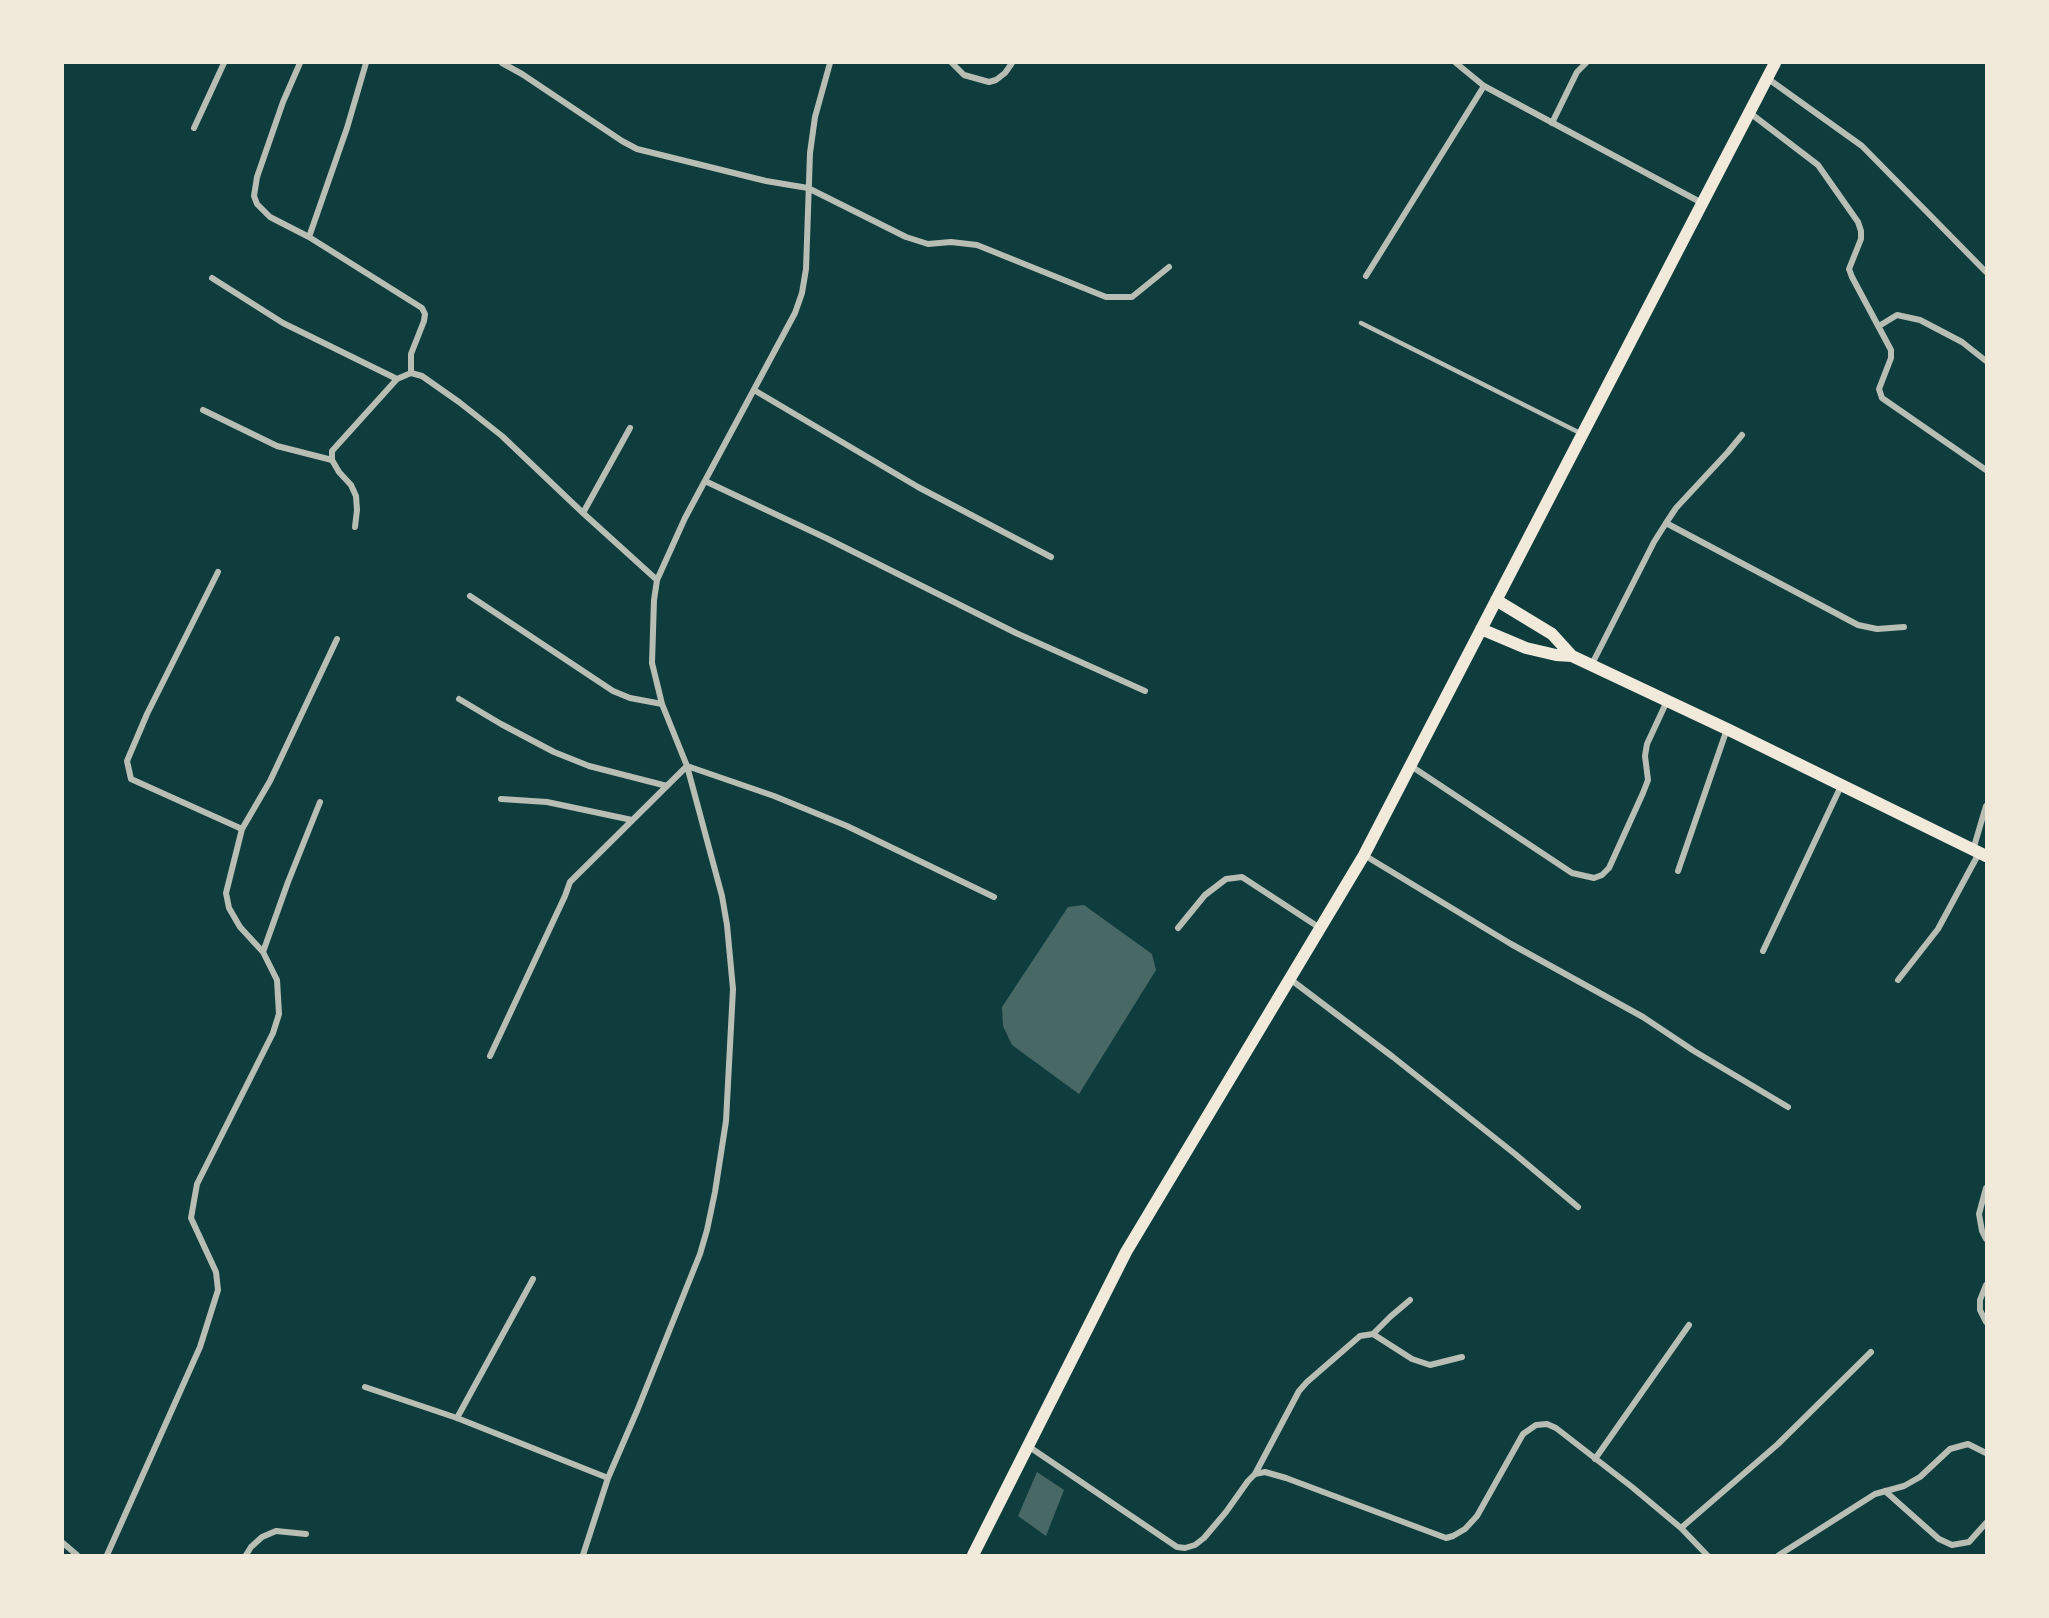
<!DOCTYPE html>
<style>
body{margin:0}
#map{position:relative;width:2049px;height:1618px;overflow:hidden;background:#0f3d3e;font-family:"DM Sans",sans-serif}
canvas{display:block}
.frame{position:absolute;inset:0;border:64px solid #f1e9da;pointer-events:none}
</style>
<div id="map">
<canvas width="2049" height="1618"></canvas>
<div class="frame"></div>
</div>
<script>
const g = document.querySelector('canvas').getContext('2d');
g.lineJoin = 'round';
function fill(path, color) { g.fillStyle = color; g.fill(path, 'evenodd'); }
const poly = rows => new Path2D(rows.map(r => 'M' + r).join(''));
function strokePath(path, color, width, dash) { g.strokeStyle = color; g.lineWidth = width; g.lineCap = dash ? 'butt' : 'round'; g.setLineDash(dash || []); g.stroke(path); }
fill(poly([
 [1084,905,1152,954,1156,970,1079,1094,1012,1045,1003,1026,1002,1007,1068,907],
 [1037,1472,1064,1490,1046,1536,1018,1516]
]), '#486865');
strokePath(poly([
 [1361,323,1582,434]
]), '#b8beb3', 4.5);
strokePath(poly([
 [300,63,283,102,257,177,254,196,257,204,270,217,309,237,422,308,425,314,424,321,411,354,411,373],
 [502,63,522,74,622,141,637,149,766,181,808,188,906,237,928,244,951,242,977,245,1106,297,1132,297,1169,267],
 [952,63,964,75,989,82,996,80,1005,73,1012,63],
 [1456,63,1484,86,1702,203],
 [1767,78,1862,146,1986,272],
 [1750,113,1818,165,1858,222,1861,231,1861,239,1849,269,1852,277,1891,350,1891,358,1879,389,1882,398,1986,470],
 [1552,123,1577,72,1586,63],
 [194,128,224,63],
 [309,237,347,128,366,63],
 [1366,276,1484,86],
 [212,278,283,323,397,379],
 [1879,326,1897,315,1920,320,1962,342,1986,361],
 [754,390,918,487,1051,557],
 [203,410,277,446,332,460],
 [705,481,828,539,1016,633,1145,691],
 [583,513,630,428],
 [1666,523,1858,625,1877,629,1904,627],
 [355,527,357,510,356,496,351,485,339,472,332,460,332,451,397,379,411,373,422,376,459,402,502,436,583,513,657,580],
 [218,572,147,714,127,761,131,779,242,829],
 [470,596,613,691,630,698,662,704],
 [1591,666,1654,542,1666,523,1676,508,1728,452,1742,435],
 [459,699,501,724,554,752,589,766,667,786],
 [1411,766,1572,873,1594,878,1602,875,1609,868,1643,793,1648,780,1645,756,1647,744,1667,701],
 [501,799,547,802,632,820],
 [1973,850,1986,806],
 [1364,855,1511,944,1643,1017,1694,1051,1788,1107],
 [1678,871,1727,729],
 [1178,928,1205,895,1226,879,1242,877,1320,928],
 [1763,951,1841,786],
 [263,952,288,882,320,802],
 [1290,979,1393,1057,1515,1154,1578,1207],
 [1898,980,1938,929,1979,853],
 [490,1056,565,896,570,882,687,766,774,796,847,826,994,897],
 [1986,1188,1979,1214,1982,1231,1986,1239],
 [1986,1285,1980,1300,1980,1310,1986,1322],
 [1373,1334,1390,1317,1410,1300],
 [365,1387,457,1418,608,1478],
 [457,1418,533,1279],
 [1028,1446,1177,1547,1185,1548,1195,1545,1204,1538,1226,1512,1248,1481,1255,1474,1265,1472,1286,1478,1446,1538,1453,1536,1465,1529,1477,1516,1523,1434,1536,1425,1547,1424,1556,1428,1632,1487,1681,1528,1707,1555],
 [1595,1459,1689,1325],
 [1255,1474,1299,1391,1307,1382,1360,1336,1373,1334,1412,1359,1430,1365,1462,1357],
 [1885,1491,1939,1539,1952,1545,1969,1542,1986,1523],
 [1681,1528,1778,1444,1871,1352],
 [63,1543,77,1555],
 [107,1555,200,1347,218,1290,216,1272,191,1218,197,1184,273,1033,279,1014,277,980,263,952,240,927,229,908,226,893,242,829,270,781,337,639],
 [246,1555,251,1547,262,1537,276,1531,306,1534],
 [583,1555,608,1478,637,1411,700,1254,707,1230,715,1192,726,1121,733,989,727,925,722,896,687,766,662,704,652,663,654,600,657,580,685,518,795,313,802,293,806,269,810,153,815,117,830,63],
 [1779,1555,1875,1494,1904,1486,1920,1477,1950,1449,1968,1444,1986,1453]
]), '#b8beb3', 6);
strokePath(poly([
 [1496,600,1552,634,1572,656],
 [1481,629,1526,648,1556,655,1572,656,1727,729,1986,856],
 [973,1555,1126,1252,1364,855,1775,63]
]), '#f1e9da', 12);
</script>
